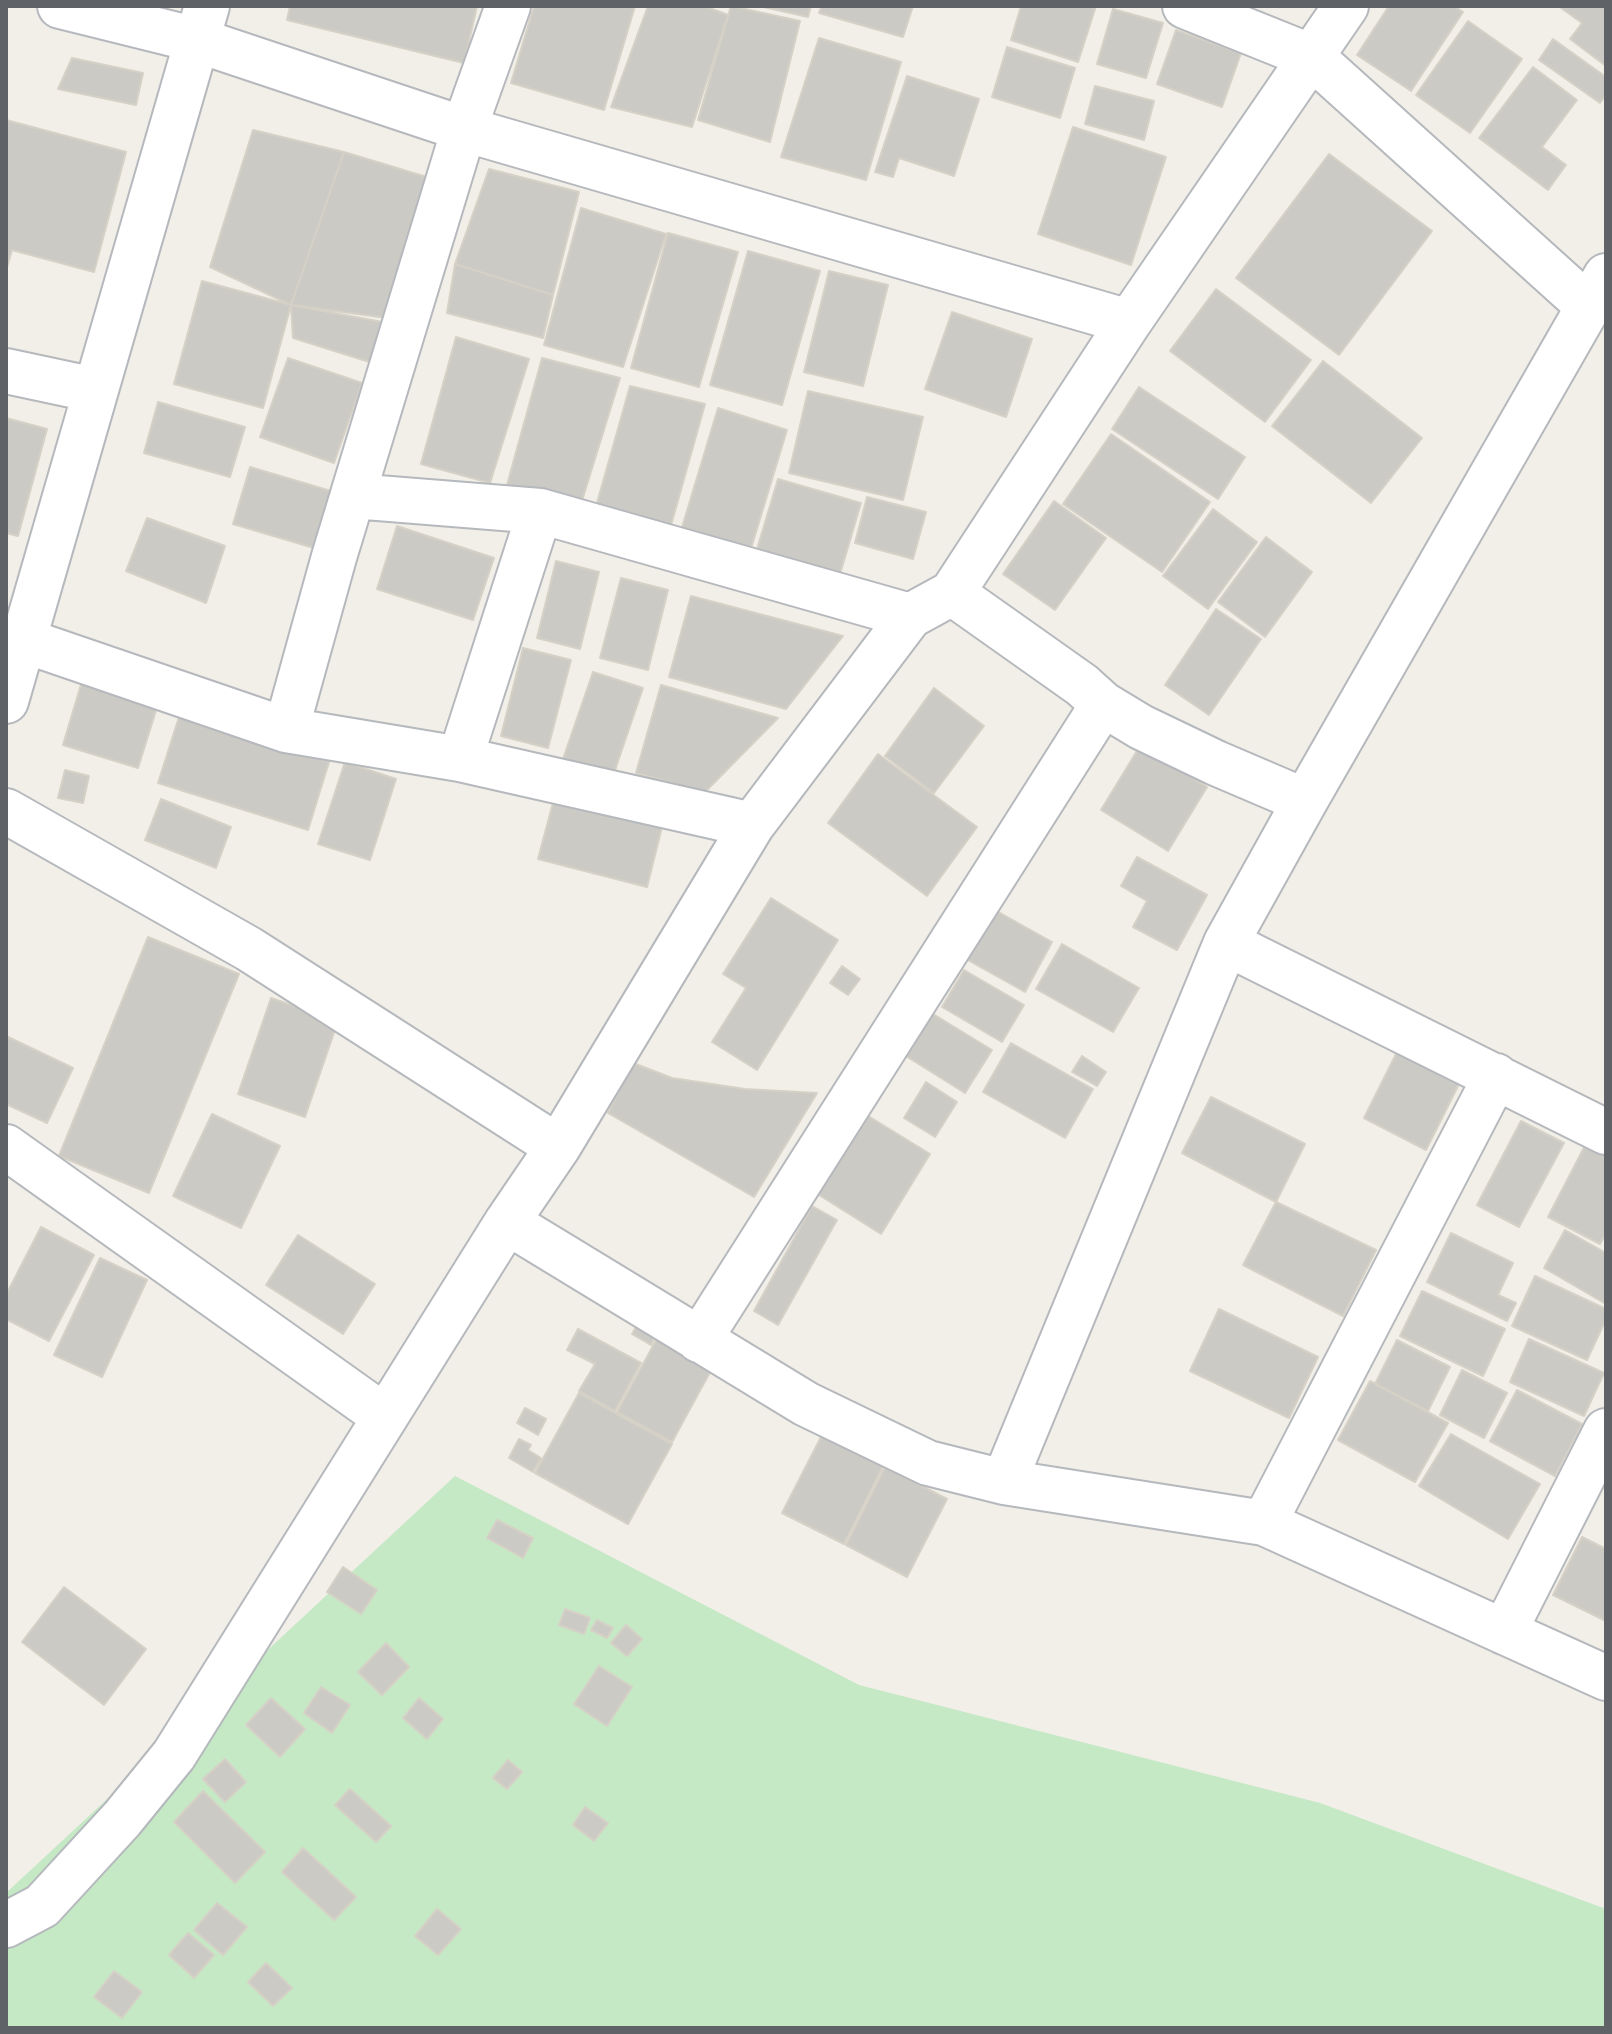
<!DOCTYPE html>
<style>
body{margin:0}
#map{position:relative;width:1612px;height:2034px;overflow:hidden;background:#f1efe8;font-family:"PT Sans Narrow",sans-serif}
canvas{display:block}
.frame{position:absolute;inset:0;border:8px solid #5f6368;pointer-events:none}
</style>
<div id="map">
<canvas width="1612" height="2034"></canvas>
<div class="frame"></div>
</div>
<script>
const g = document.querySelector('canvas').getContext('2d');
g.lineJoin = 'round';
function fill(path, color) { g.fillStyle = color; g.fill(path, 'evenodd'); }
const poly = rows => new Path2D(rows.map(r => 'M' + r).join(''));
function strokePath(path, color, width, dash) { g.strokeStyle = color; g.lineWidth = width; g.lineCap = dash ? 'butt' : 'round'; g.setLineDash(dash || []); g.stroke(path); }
fill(poly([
 [455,1476,859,1685,1320,1803,1606,1909,1606,2028,6,2028,6,1893]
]), '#c5e8c5');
const building = poly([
 [290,6,477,6,464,63,287,20,290,6],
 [534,6,635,6,604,110,511,83,534,6],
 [648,6,704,6,728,15,692,127,611,107,648,6],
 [731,6,800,21,770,142,698,120,731,6],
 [759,6,811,6,808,17,759,6],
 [822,6,913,6,903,37,819,13,822,6],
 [1021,6,1096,6,1078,62,1011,40,1021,6],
 [1389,6,1454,6,1463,12,1411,91,1357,55,1389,6],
 [1562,6,1606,7,1606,66,1570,39,1582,23,1561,8,1562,6],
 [1113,9,1163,23,1146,78,1097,64,1113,9],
 [1468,21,1522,59,1470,133,1416,95,1468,21],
 [1176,30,1241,53,1222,107,1157,84,1176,30],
 [819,38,901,62,866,180,781,157,819,38],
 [1553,39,1606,77,1606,95,1600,103,1539,60,1553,39],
 [1007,47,1075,68,1060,118,992,97,1007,47],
 [72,58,143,73,136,105,58,89,72,58],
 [1533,67,1577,100,1542,147,1566,165,1548,190,1479,138,1533,67],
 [907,76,979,99,954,176,899,158,893,177,875,172,907,76],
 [1095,86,1154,101,1144,140,1085,124,1095,86],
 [6,120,126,152,94,272,12,250,6,271,6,120],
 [1073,127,1166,157,1131,265,1038,234,1073,127],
 [253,130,344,152,291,305,210,267,253,130],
 [344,152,430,178,394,319,291,305,344,152],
 [1329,154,1432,231,1339,355,1236,278,1329,154],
 [489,169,579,192,553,295,455,264,489,169],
 [581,208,666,234,623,367,544,345,581,208],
 [668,233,738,252,699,387,631,368,668,233],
 [748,251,820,271,782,405,710,385,748,251],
 [455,264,553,295,543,338,447,313,455,264],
 [829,271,888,285,863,386,804,372,829,271],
 [202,281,291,305,263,408,174,384,202,281],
 [1216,289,1311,360,1265,422,1170,351,1216,289],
 [291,305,393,324,376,364,293,338,291,305],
 [952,312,1032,339,1006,417,925,389,952,312],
 [456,337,529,359,490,483,421,464,456,337],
 [288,358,362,383,334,463,260,437,288,358],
 [542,358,620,378,581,504,507,485,542,358],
 [1323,361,1422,438,1371,503,1272,426,1323,361],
 [630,386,705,404,670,529,595,510,630,386],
 [1139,387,1245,457,1218,499,1112,429,1139,387],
 [808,391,923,417,903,500,789,473,808,391],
 [158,402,245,427,230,477,144,453,158,402],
 [718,408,787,430,746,565,677,544,718,408],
 [6,418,47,429,18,536,6,533,6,418],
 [1111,434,1210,502,1162,572,1063,504,1111,434],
 [250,467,331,491,314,548,233,524,250,467],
 [778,479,861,503,835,591,752,566,778,479],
 [867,497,926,512,913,559,855,543,867,497],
 [1054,501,1106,538,1055,610,1003,574,1054,501],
 [1213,509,1257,542,1208,609,1163,576,1213,509],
 [147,518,225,546,206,603,126,571,147,518],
 [397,526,494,558,473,620,377,589,397,526],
 [1266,537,1312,572,1265,637,1218,602,1266,537],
 [556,561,599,572,580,649,537,638,556,561],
 [621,578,668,590,648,670,600,658,621,578],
 [691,596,843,636,786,709,669,677,691,596],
 [1216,609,1261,639,1209,715,1165,685,1216,609],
 [523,648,571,660,548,748,501,736,523,648],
 [593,672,643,688,613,776,563,759,593,672],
 [82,681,158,704,138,768,63,745,82,681],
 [661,685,778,718,705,792,636,773,661,685],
 [934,688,984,726,934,793,885,756,934,688],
 [179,717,329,762,308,830,158,783,179,717],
 [1140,746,1207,787,1168,851,1101,810,1140,746],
 [878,754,977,827,927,896,828,823,878,754],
 [345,762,396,779,370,860,318,844,345,762],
 [65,770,89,776,83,803,58,798,65,770],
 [161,799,231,827,216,868,145,840,161,799],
 [554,799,662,827,647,887,538,859,554,799],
 [1137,857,1207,895,1177,950,1133,927,1147,901,1121,886,1137,857],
 [771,898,838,940,757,1070,712,1042,746,988,723,974,771,898],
 [984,904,1052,942,1025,992,957,954,984,904],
 [148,937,239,974,149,1193,59,1156,148,937],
 [1062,944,1139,988,1113,1032,1036,989,1062,944],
 [842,966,860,979,848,995,830,983,842,966],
 [964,970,1024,1005,1002,1042,942,1007,964,970],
 [271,998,338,1021,305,1117,238,1094,271,998],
 [920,1006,992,1050,965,1093,893,1048,920,1006],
 [6,1036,73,1068,47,1123,6,1104,6,1036],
 [1404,1038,1466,1070,1426,1150,1364,1118,1404,1038],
 [1011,1043,1093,1089,1065,1138,983,1092,1011,1043],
 [1082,1056,1106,1072,1097,1086,1072,1072,1082,1056],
 [633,1063,672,1078,745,1089,817,1093,754,1197,608,1113,633,1063],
 [926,1082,957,1102,935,1137,904,1118,926,1082],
 [1211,1097,1305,1144,1276,1202,1182,1153,1211,1097],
 [212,1114,280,1146,241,1228,173,1196,212,1114],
 [865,1114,930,1154,881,1234,816,1193,865,1114],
 [1521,1121,1564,1143,1519,1227,1477,1205,1521,1121],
 [1590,1136,1606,1145,1606,1233,1600,1244,1548,1217,1590,1136],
 [1276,1202,1376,1250,1343,1316,1243,1265,1276,1202],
 [812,1206,837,1220,778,1325,754,1311,812,1206],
 [41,1227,94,1255,49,1341,6,1319,6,1295,41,1227],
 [1565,1230,1606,1253,1606,1304,1544,1268,1565,1230],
 [1451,1233,1513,1263,1498,1295,1516,1303,1507,1321,1427,1282,1451,1233],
 [298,1235,375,1284,343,1334,266,1285,298,1235],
 [100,1258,147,1280,102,1377,54,1355,100,1258],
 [1535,1276,1606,1309,1606,1319,1587,1360,1512,1326,1535,1276],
 [1422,1291,1505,1329,1483,1376,1400,1336,1422,1291],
 [1219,1309,1318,1357,1289,1418,1190,1371,1219,1309],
 [639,1322,657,1332,651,1345,632,1334,639,1322],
 [578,1329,641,1363,615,1411,579,1391,595,1364,567,1350,578,1329],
 [660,1333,715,1363,672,1442,617,1412,660,1333],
 [1529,1339,1604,1373,1584,1416,1510,1382,1529,1339],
 [1397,1340,1450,1367,1428,1411,1375,1384,1397,1340],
 [1462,1370,1507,1393,1484,1438,1440,1415,1462,1370],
 [1370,1381,1448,1423,1415,1482,1338,1440,1370,1381],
 [1517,1390,1582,1424,1555,1476,1490,1441,1517,1390],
 [579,1393,672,1444,628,1524,535,1473,579,1393],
 [525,1408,546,1419,538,1435,517,1423,525,1408],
 [1451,1434,1540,1484,1508,1539,1419,1486,1451,1434],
 [822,1435,883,1466,844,1544,782,1513,822,1435],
 [519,1439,531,1445,528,1450,541,1458,533,1472,509,1458,519,1439],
 [885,1467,947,1499,907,1577,846,1545,885,1467],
 [497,1520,533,1538,523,1558,487,1538,497,1520],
 [1582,1537,1606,1549,1606,1621,1553,1595,1582,1537],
 [343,1567,377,1590,361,1614,327,1592,343,1567],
 [64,1587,146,1649,104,1705,22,1642,64,1587],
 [565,1609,590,1618,584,1634,559,1625,565,1609],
 [597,1620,613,1628,607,1638,591,1630,597,1620],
 [626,1625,642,1639,627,1656,611,1643,626,1625],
 [386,1643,409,1667,382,1695,358,1672,386,1643],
 [599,1666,632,1687,607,1726,574,1704,599,1666],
 [321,1687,350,1705,332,1733,304,1713,321,1687],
 [271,1698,305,1729,280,1757,246,1725,271,1698],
 [419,1698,443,1719,427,1739,403,1718,419,1698],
 [225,1759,246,1782,225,1802,203,1779,225,1759],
 [508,1760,522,1772,507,1789,493,1778,508,1760],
 [350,1789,391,1826,376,1842,335,1805,350,1789],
 [203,1791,265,1852,235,1883,174,1822,203,1791],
 [585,1807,608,1823,594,1841,573,1825,585,1807],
 [303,1848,356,1897,334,1920,282,1872,303,1848],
 [217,1903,247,1927,223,1955,194,1930,217,1903],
 [437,1909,461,1929,438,1955,415,1936,437,1909],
 [188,1933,214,1955,194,1978,169,1955,188,1933],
 [266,1963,292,1988,273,2006,248,1982,266,1963],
 [114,1971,142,1992,122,2018,94,1997,114,1971]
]);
fill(building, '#cccac5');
strokePath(building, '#d6d1c6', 2);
const minor = poly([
 [60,6,197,40,464,129,1129,322],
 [1185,6,1312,57,1589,307],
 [6,371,95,390],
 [353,496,540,511,910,616],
 [952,593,1082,685,1103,704,1141,727,1216,763,1305,801],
 [23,640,286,730,460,759,752,825],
 [6,701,207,6],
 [286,730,334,557,464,129,508,6],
 [460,759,540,511],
 [6,811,249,949,558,1147],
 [1226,943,1606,1132],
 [6,1147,385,1417],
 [507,1222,806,1404,928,1463,1004,1482,1264,1523,1606,1678],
 [699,1340,1103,704],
 [1004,1482,1226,943,1305,801,1606,276],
 [1264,1523,1496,1076],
 [1504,1632,1606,1431],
 [6,1925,42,1906,122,1819,174,1755,507,1222,558,1147,752,825,910,616,952,593,1129,322,1346,6]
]);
strokePath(minor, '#b5b8bc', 48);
strokePath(minor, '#fff', 44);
</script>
